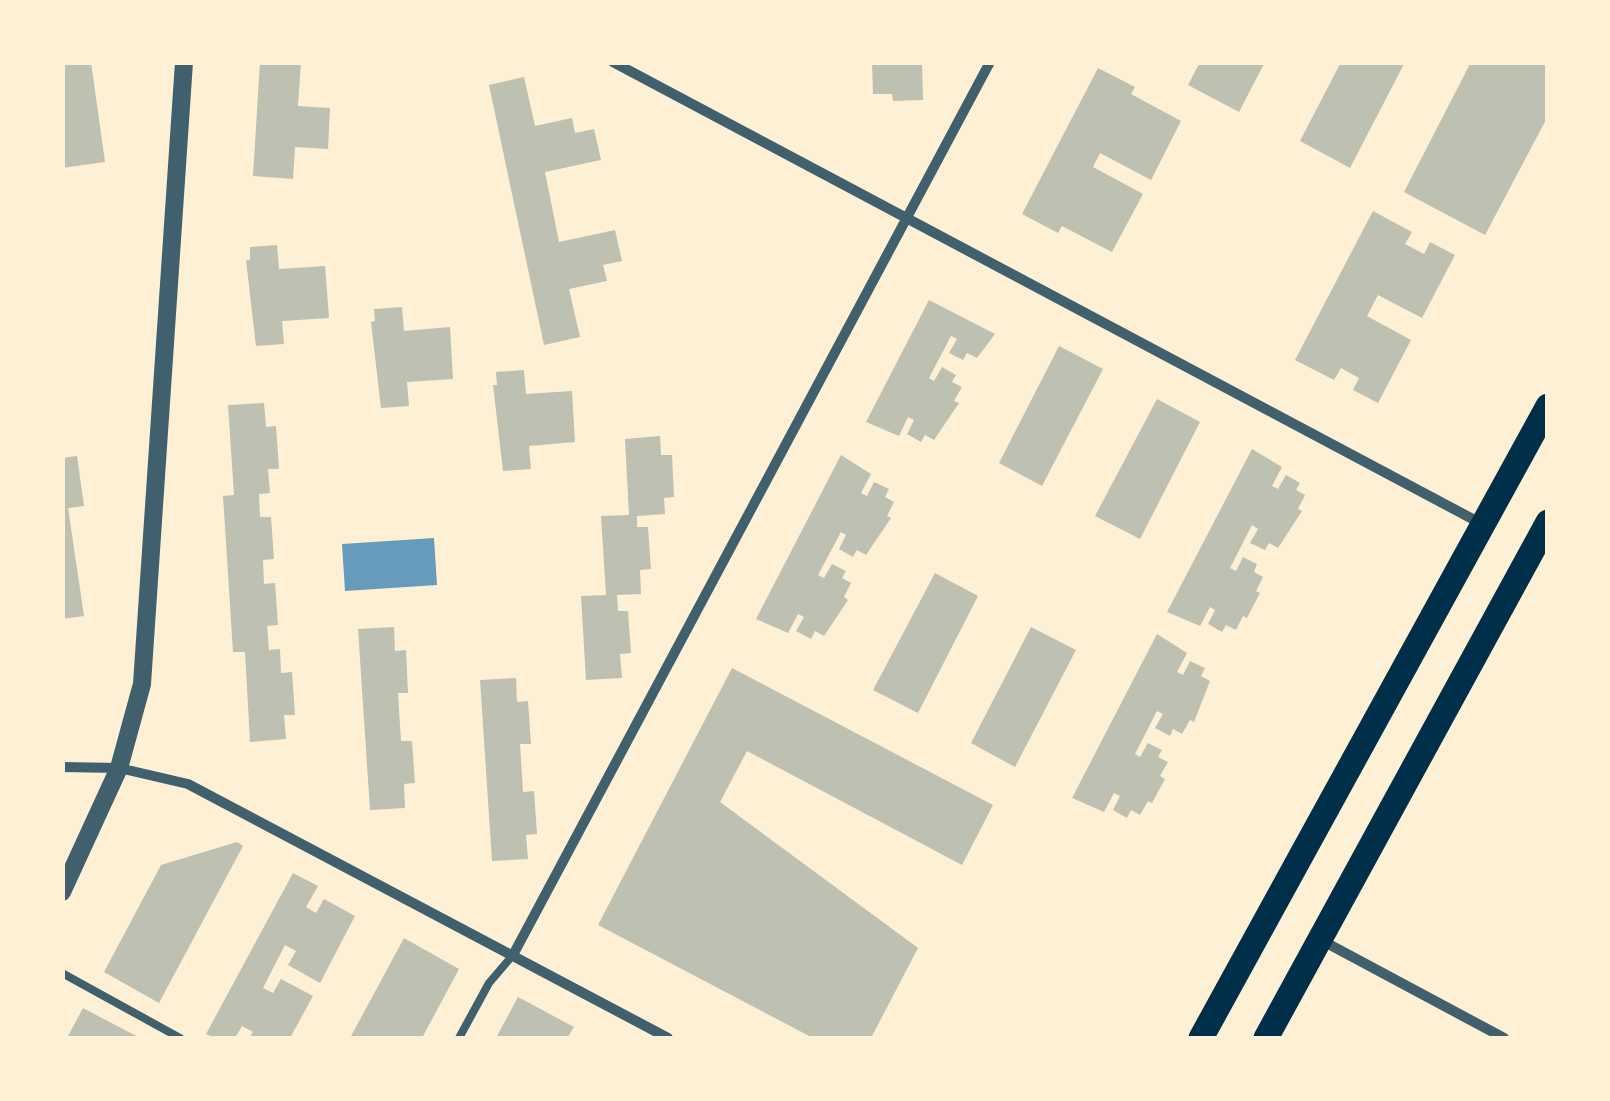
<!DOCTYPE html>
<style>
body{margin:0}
#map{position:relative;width:1610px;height:1101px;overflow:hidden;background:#fdf0d5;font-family:Quicksand,sans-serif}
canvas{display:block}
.frame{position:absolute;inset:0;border:65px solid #fdf0d5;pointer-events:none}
</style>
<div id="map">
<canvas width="1610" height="1101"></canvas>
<div class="frame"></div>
</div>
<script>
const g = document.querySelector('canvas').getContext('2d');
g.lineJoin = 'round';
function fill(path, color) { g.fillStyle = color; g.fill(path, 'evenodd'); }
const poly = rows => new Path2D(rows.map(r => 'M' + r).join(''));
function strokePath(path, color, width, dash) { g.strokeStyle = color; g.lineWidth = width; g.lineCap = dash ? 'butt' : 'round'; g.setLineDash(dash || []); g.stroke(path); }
fill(poly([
 [434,538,437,585,345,591,342,544]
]), '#669bbc');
fill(poly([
 [62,62,91,62,105,162,62,168],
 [260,62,301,62,298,106,330,108,328,149,295,147,293,179,253,176],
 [872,62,922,62,923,100,893,101,892,94,873,94],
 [1200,62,1265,62,1239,112,1188,85],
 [1341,62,1405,62,1350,168,1300,141],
 [1471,62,1548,62,1548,116,1485,235,1404,192],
 [1098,68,1135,87,1131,94,1181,121,1151,180,1100,153,1093,167,1143,194,1112,252,1062,226,1058,233,1022,214],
 [524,77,535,126,572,118,575,133,594,129,601,160,545,172,559,242,615,230,622,261,603,265,607,281,569,289,580,337,544,345,489,85],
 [1373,211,1412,232,1405,244,1424,254,1430,242,1455,255,1422,318,1378,295,1367,316,1411,340,1378,403,1353,390,1359,378,1341,368,1334,380,1295,360],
 [277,245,279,269,325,266,329,318,282,321,284,344,256,346,246,260,250,260,250,247],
 [929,300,995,334,977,358,967,353,963,360,949,353,957,339,951,336,929,378,934,381,942,367,956,375,952,382,962,387,954,401,959,403,934,440,925,435,921,442,907,434,914,420,908,417,899,436,866,422],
 [402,307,404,331,450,327,453,379,407,382,409,406,381,408,371,322,375,321,374,309],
 [1059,346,1103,369,1042,486,999,463],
 [524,370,526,394,572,391,575,442,529,446,531,469,503,471,493,385,497,385,496,372],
 [1157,399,1200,422,1140,539,1095,516],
 [264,403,266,427,276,426,279,469,268,469,270,493,259,494,260,517,271,517,274,559,263,560,264,584,275,583,278,625,267,626,269,650,280,649,281,673,292,672,295,715,284,715,286,739,250,742,245,652,233,652,223,496,234,495,228,405],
 [660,436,661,455,672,455,674,497,664,498,665,514,637,516,637,527,648,527,651,569,640,570,641,594,617,595,618,611,628,611,631,653,620,654,622,678,586,680,581,596,606,595,601,516,629,515,625,439],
 [1252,449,1282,467,1272,486,1278,489,1286,475,1300,483,1296,490,1305,495,1298,509,1302,511,1278,548,1269,543,1265,550,1250,543,1258,529,1252,525,1230,568,1236,571,1243,557,1257,564,1254,572,1263,577,1256,591,1260,593,1247,618,1243,616,1236,630,1226,625,1222,632,1208,624,1215,610,1210,607,1200,626,1167,612],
 [841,455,871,474,861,493,867,496,874,482,889,489,885,497,894,502,887,516,891,518,866,555,857,550,853,557,839,549,846,535,841,532,818,575,824,578,832,564,846,571,842,578,851,583,844,597,848,600,824,636,815,631,811,639,796,631,804,617,798,614,788,633,756,619],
 [77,456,84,506,68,508,84,616,62,619,62,458],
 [935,573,978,596,918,713,873,690],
 [394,627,395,651,406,650,408,693,398,693,401,741,412,741,415,783,404,784,405,808,370,810,358,629],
 [1031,627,1076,650,1015,767,971,743],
 [1157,634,1187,653,1177,672,1183,675,1190,661,1205,668,1201,676,1210,681,1194,722,1190,720,1182,734,1173,729,1170,736,1155,728,1163,714,1157,711,1135,754,1140,757,1148,743,1162,750,1158,757,1168,762,1160,776,1165,779,1152,803,1148,801,1140,815,1131,810,1127,818,1113,810,1120,796,1114,793,1104,812,1072,798],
 [732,668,993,805,962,865,747,751,720,802,918,948,871,1038,813,1038,598,925],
 [516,678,517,702,528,701,531,744,520,744,523,792,534,791,537,834,526,835,528,859,492,861,480,680],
 [237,842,243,846,159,1003,104,972,161,865],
 [293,873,318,886,306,907,316,913,324,899,355,916,320,983,288,965,296,951,285,945,263,988,273,993,281,979,313,996,290,1038,249,1038,253,1032,242,1026,235,1038,215,1038,206,1034],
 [404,938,459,969,422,1038,350,1038],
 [518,997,574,1027,567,1038,496,1038],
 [83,1008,140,1038,67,1038]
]), '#bec0b2');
strokePath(poly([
 [62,973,180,1038],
 [459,1038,489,983,513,955]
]), '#3f606c', 8);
strokePath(poly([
 [613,62,1482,524],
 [62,767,119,768,188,784,668,1038],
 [1321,940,1504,1038],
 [513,955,990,62]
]), '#3f606c', 10);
strokePath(poly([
 [62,892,119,768,142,684,184,62]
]), '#3f606c', 18);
strokePath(poly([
 [1201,1038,1548,406],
 [1266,1038,1548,522]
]), '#003049', 25);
</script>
